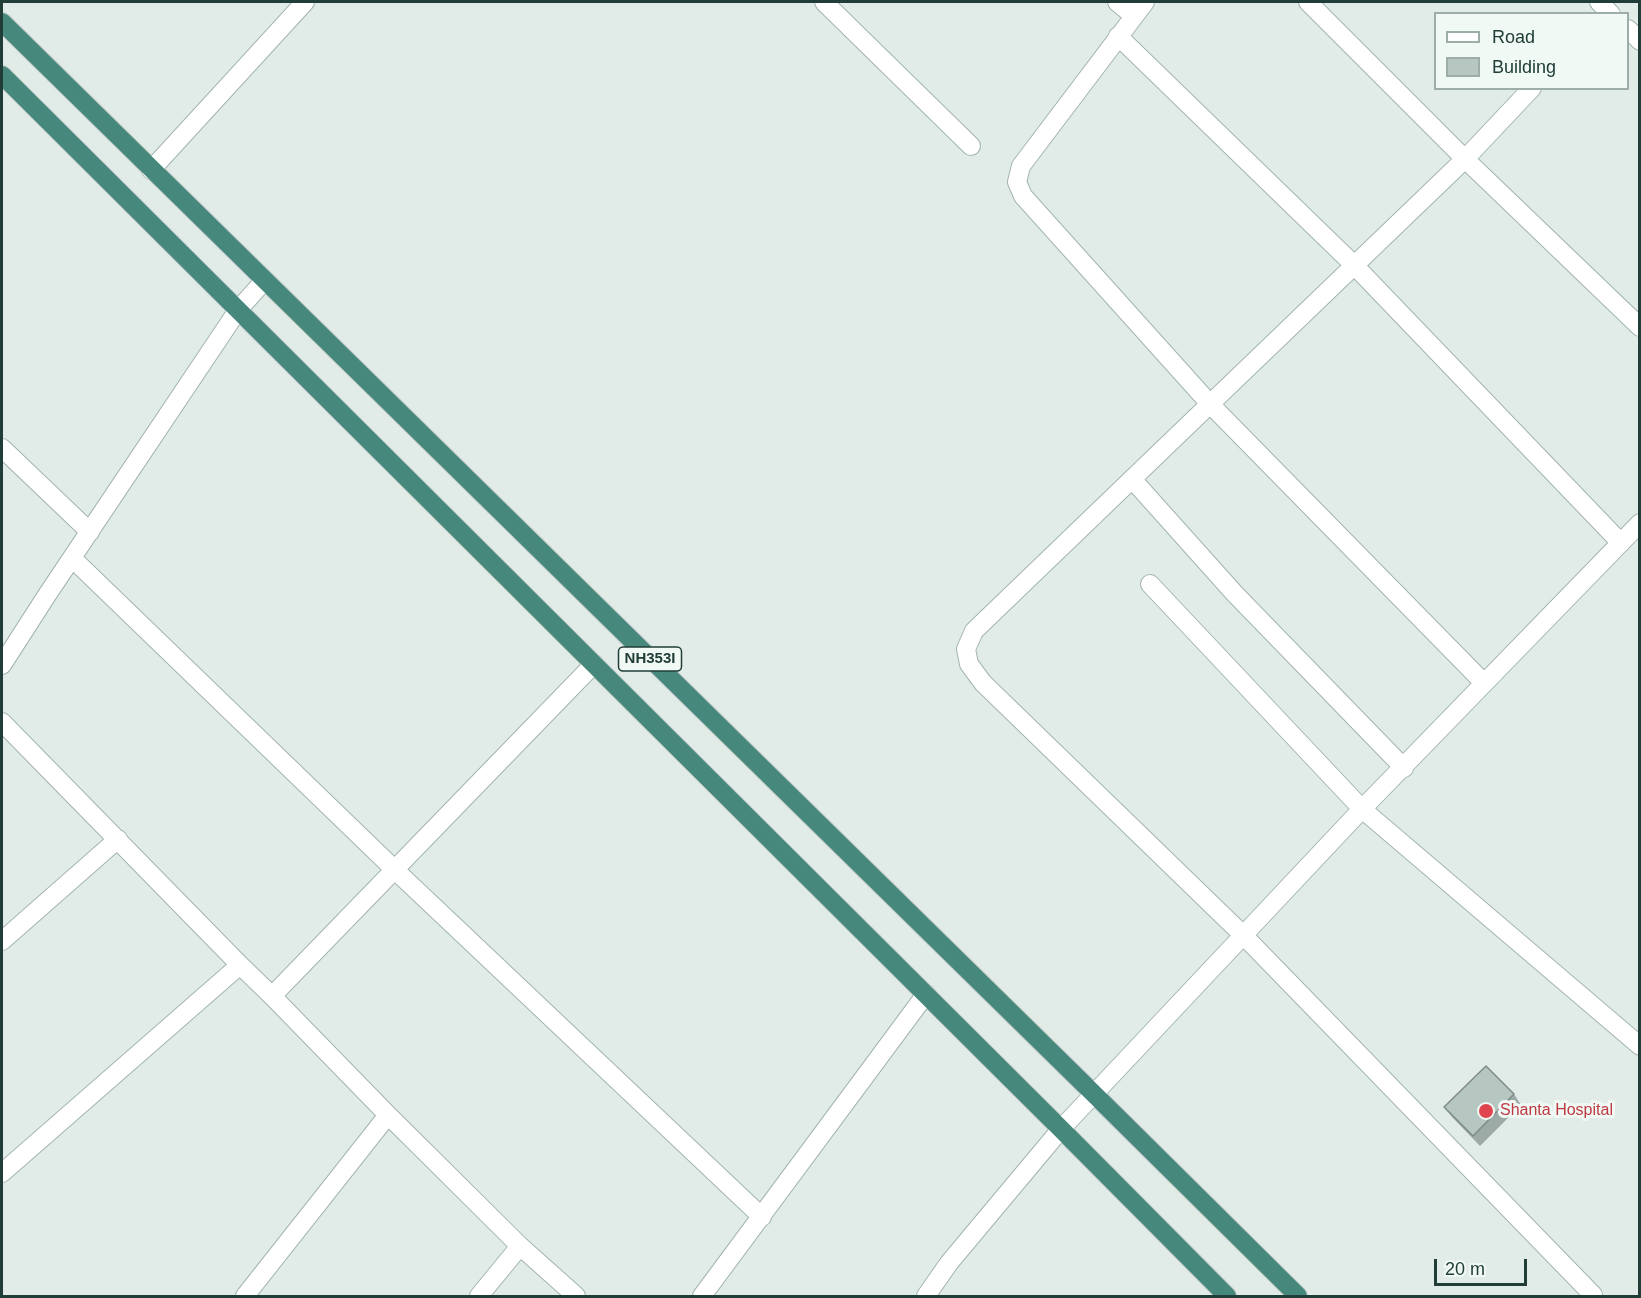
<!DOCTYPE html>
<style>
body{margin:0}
#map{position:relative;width:1641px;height:1298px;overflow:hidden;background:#e1ece8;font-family:Arial,sans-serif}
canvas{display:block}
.frame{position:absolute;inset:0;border:3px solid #203e37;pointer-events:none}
.legend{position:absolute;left:1434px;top:12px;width:195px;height:78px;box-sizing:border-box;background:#f1f9f5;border:2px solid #9daea9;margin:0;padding:8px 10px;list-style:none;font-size:18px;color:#203e37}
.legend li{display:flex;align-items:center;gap:12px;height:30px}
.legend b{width:30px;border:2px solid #9daea9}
.scale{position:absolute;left:1434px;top:1259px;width:93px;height:27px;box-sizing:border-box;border:3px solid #203e37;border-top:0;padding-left:8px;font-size:18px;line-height:21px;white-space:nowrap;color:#203e37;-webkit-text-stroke:4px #f1f9f5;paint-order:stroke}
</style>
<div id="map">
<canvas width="1641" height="1298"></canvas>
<div class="frame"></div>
<ul class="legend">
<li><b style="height:8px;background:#fff"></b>Road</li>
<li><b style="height:16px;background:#b6c7c1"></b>Building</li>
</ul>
<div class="scale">20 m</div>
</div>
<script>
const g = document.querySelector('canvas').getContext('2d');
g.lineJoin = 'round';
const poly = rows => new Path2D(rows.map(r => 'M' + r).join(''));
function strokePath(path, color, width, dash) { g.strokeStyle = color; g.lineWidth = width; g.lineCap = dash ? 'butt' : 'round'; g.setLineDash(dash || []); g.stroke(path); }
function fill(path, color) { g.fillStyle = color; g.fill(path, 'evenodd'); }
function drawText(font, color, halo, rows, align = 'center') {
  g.font = font + ' Arial,sans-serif'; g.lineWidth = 6; g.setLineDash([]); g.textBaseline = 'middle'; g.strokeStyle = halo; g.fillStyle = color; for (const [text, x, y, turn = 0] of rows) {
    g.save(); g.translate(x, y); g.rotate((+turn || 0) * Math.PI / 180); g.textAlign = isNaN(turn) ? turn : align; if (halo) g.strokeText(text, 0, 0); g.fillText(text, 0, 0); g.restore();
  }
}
const minor = poly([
 [824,2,971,146],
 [1117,2,1134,16],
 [1145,2,1021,166,1017,182,1023,196,1210,404,1484,683],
 [1308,2,1465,159,1640,327],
 [1599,2,1611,14],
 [1628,29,1640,41],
 [1118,36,1354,265,1621,543],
 [151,170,305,2],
 [2,448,90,532],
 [1132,479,974,631,966,649,969,664,983,683,1244,936,1593,1295],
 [72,558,395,870,762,1217],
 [1150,584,1362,809,1640,1046],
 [2,665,47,595,238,310,264,281],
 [2,722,240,965],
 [1404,768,1235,594,1132,479,1465,159,1532,88],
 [2,941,118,839],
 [272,996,388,1115,520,1246,576,1296],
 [2,1173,240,965,272,996,594,664],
 [245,1296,388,1115],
 [479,1296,520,1246],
 [702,1296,926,994],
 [926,1296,949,1263,1061,1129,1362,809,1640,523]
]);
const trunk = poly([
 [2,22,1094,1094,1298,1296],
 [2,75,1061,1129,1227,1296]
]);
strokePath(minor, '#a3b4af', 20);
strokePath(trunk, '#c1c9c7', 20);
strokePath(minor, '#fff', 18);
strokePath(trunk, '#46887c', 18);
fill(poly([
 [1514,1094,1521,1105,1480,1146,1452,1117,1444,1107]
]), '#9daba6');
const building = poly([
 [1486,1066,1514,1094,1473,1136,1444,1107,1486,1066]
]);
fill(building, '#b6c7c1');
strokePath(building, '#7f8b87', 1.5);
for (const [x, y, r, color] of [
 [1486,1111,8,"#e0444e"]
]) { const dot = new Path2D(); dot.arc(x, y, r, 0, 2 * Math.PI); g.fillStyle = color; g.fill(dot); strokePath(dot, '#f1f9f5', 2); }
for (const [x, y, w] of [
 [650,659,63]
]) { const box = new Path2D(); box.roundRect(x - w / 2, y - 12, w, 24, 4.5); g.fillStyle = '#f1f9f5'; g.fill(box); strokePath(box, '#203e37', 1.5); }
drawText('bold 15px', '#203e37', null, [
 ["NH353I",650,659]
]);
drawText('16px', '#be3a42', '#f1f9f5', [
 ["Shanta Hospital",1500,1111]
], 'left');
</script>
